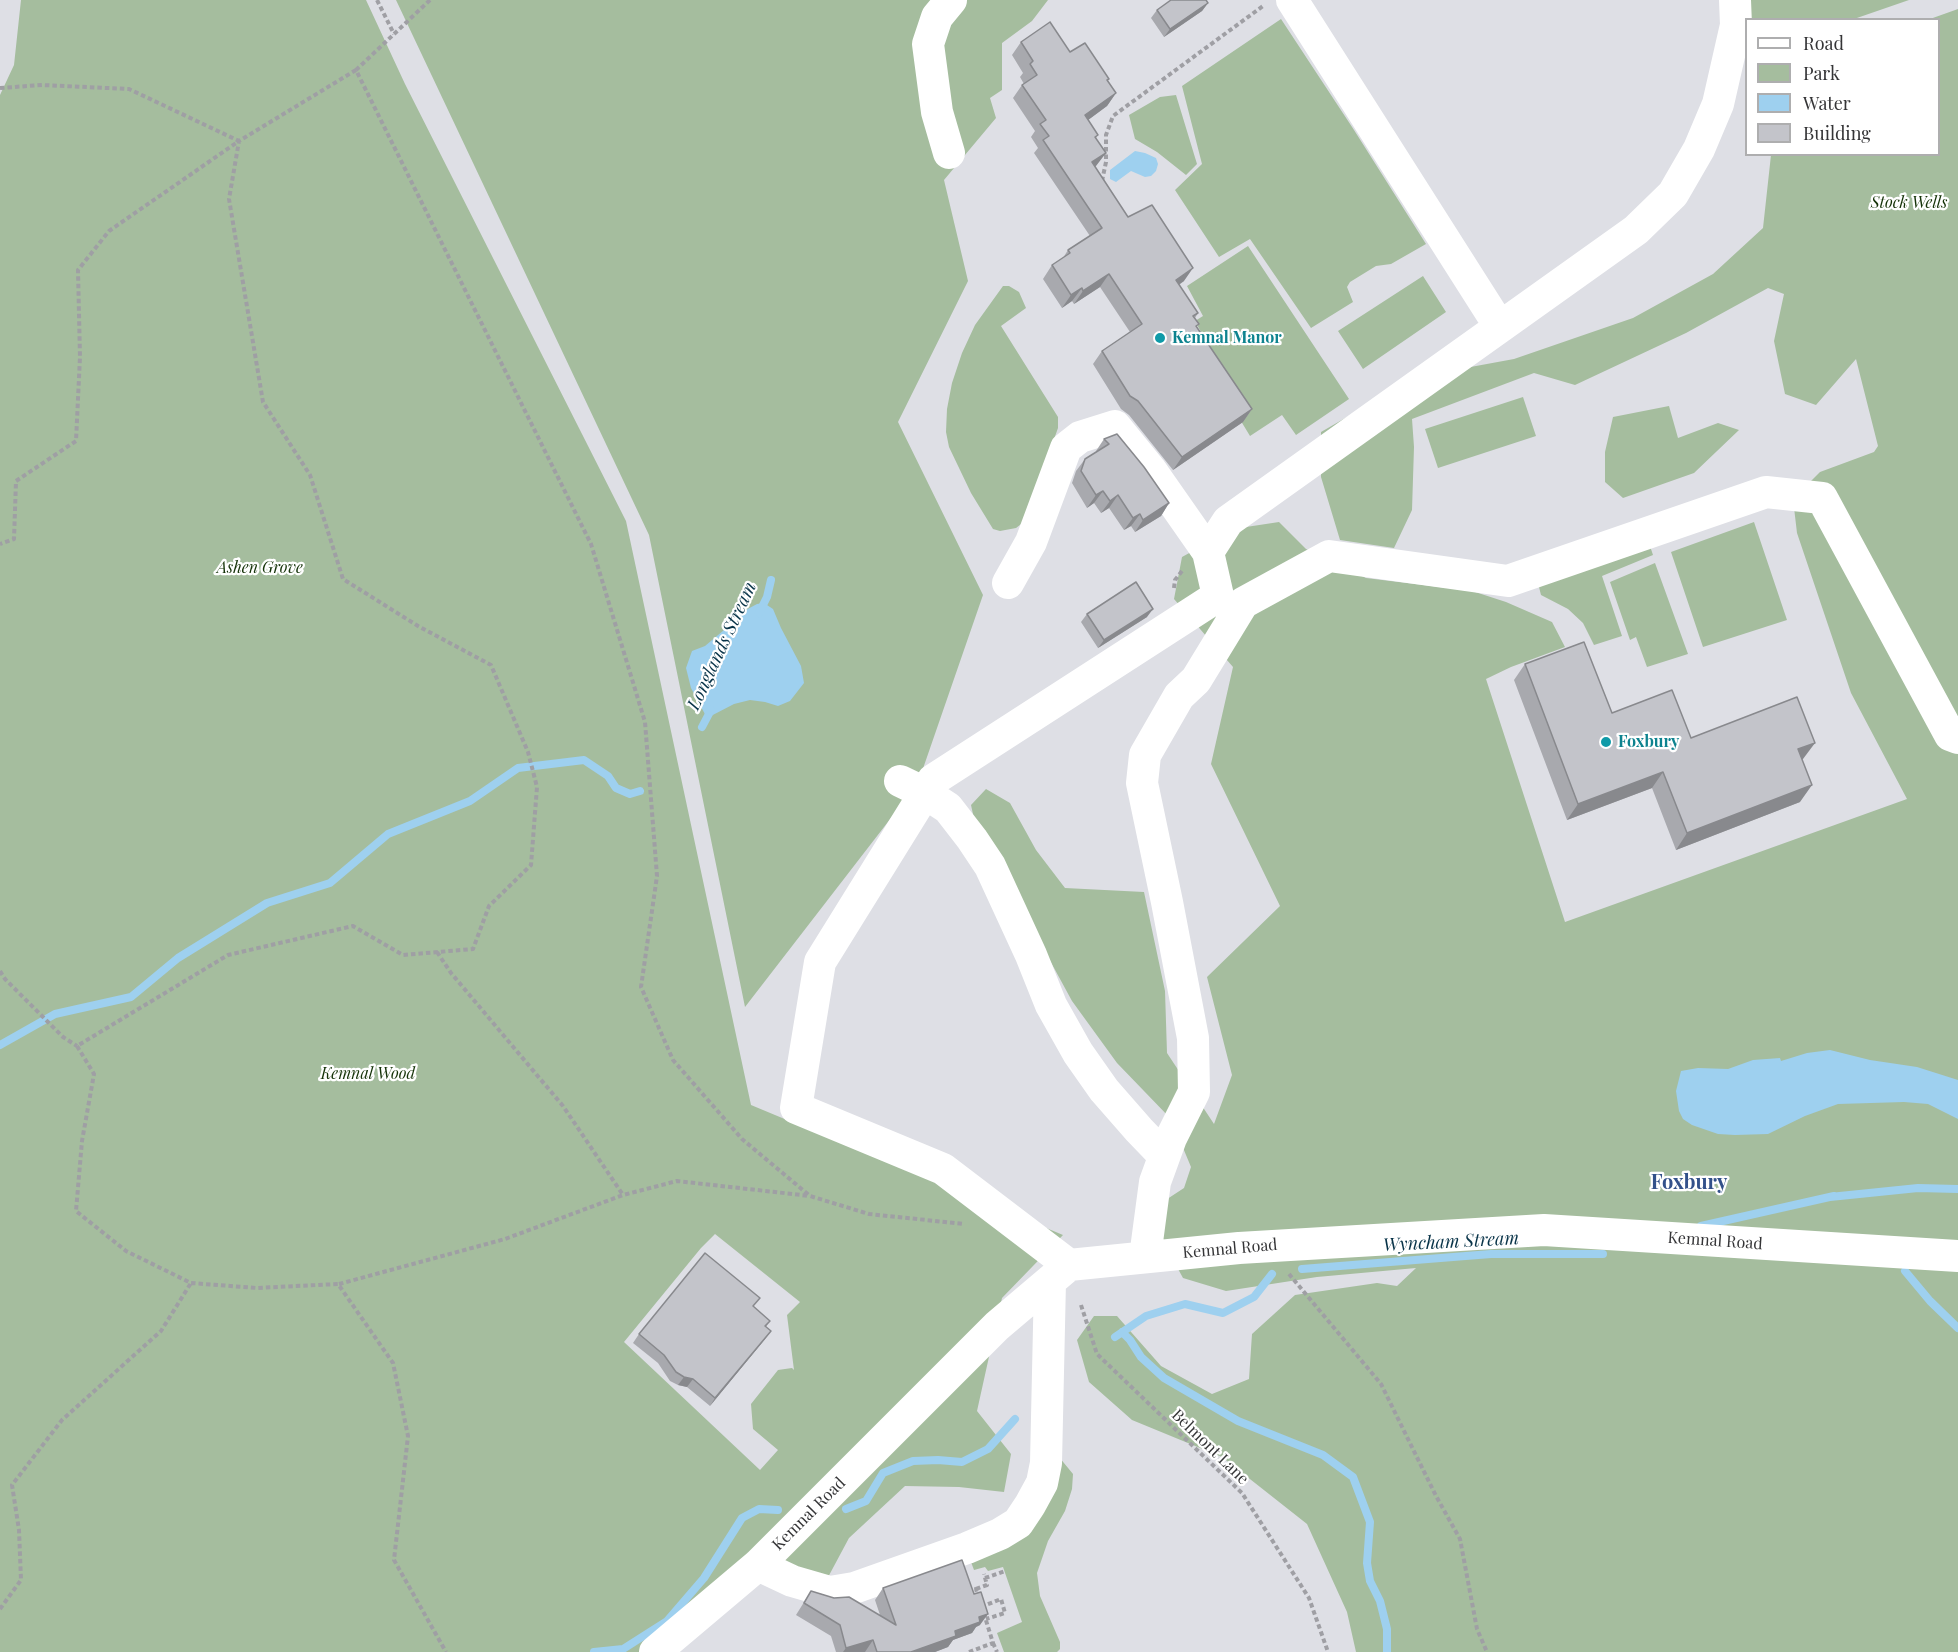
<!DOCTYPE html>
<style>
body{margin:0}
#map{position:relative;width:1958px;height:1652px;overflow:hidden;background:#dedfe5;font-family:"Playfair Display",serif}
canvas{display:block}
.legend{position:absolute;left:1745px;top:18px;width:195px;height:138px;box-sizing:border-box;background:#fff;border:2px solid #aeaeaf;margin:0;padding:8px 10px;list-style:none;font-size:18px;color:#353537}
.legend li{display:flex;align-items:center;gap:12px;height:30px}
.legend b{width:30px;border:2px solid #aeaeaf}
</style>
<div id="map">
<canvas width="1958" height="1652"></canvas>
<ul class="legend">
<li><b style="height:8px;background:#fff"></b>Road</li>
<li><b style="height:16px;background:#a5bd9e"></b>Park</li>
<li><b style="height:16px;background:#9ed0ef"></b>Water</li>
<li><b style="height:16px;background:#c3c4ca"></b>Building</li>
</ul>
</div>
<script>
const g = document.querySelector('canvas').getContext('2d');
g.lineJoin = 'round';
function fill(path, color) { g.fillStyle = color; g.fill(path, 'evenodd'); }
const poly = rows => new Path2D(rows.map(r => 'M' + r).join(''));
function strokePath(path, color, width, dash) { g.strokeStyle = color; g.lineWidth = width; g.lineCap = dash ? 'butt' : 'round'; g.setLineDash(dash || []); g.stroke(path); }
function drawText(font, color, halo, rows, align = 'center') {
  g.font = font + ' "Playfair Display",serif'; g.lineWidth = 4.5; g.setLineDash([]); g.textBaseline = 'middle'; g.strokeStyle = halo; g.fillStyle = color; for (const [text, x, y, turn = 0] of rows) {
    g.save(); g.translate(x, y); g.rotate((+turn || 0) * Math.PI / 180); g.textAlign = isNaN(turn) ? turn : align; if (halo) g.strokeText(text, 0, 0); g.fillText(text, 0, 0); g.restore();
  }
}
fill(poly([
 [21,0,366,0,405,84,626,521,751,1105,1063,1235,1002,1298,977,1411,1011,1454,1004,1492,959,1487,905,1486,849,1538,826,1581,755,1551,654,1652,0,1652,0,95,14,65],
 [715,1234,800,1302,787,1315,794,1370,792,1368,778,1370,751,1404,753,1429,778,1450,760,1470,624,1342,701,1248],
 [396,0,1048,0,1032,21,1002,43,1002,90,990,98,996,118,944,180,968,281,898,422,983,595,918,783,745,1007,649,535],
 [1750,0,1909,0,1854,19,1750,20],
 [1958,9,1958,1652,1356,1652,1347,1612,1307,1524,1222,1457,1132,1420,1089,1382,1077,1340,1094,1316,1117,1316,1161,1366,1212,1394,1249,1379,1252,1334,1295,1295,1377,1283,1397,1286,1416,1268,1317,1277,1226,1291,1183,1278,1160,1236,1155,1207,1184,1188,1191,1167,1171,1119,1117,1063,1072,1001,1035,933,980,846,971,805,986,789,1010,803,1036,850,1065,888,1144,892,1165,991,1167,1053,1214,1124,1232,1075,1207,977,1280,906,1211,764,1233,667,1174,599,1182,557,1233,529,1279,522,1306,549,1366,578,1472,591,1506,602,1552,622,1565,647,1511,667,1486,679,1565,922,1907,799,1851,693,1797,533,1793,499,1820,472,1874,452,1878,446,1856,359,1816,405,1785,394,1774,341,1784,294,1768,288,1686,333,1575,385,1534,373,1412,419,1414,447,1412,510,1394,548,1340,540,1321,477,1321,432,1394,390,1438,373,1514,359,1633,318,1713,274,1763,228,1771,155,1938,154,1938,20,1930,19],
 [1281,19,1354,130,1426,244,1391,264,1376,266,1350,282,1347,287,1353,302,1311,328,1250,239,1219,257,1175,190,1202,164,1182,86],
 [1176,95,1197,164,1186,175,1157,152,1135,139,1129,115,1160,97],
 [1248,246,1349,399,1296,435,1282,415,1250,436,1190,337,1201,332,1195,321,1203,316,1187,286],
 [1423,276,1446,312,1363,369,1338,331],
 [1003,286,1009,286,1019,292,1026,308,1001,326,1058,417,1058,428,1025,521,1016,528,1000,531,993,529,971,493,949,447,946,432,947,409,952,383,962,353,975,325],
 [1523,397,1536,436,1438,468,1425,429],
 [1669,406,1678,438,1718,423,1739,430,1694,473,1623,498,1605,482,1605,452,1613,417],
 [1754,522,1787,620,1703,647,1671,552],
 [1647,537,1653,555,1602,576,1622,636,1594,645,1583,623,1568,609,1541,595,1538,583],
 [1655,563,1688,654,1647,667,1636,637,1630,640,1610,582],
 [1059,1457,1073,1474,1072,1489,1065,1511,1048,1541,1037,1573,1040,1596,1060,1642,1060,1649,1057,1652,1004,1652,997,1633,1022,1622,1003,1567,988,1571,985,1567,974,1570,968,1554]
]), '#a5bd9e');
fill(poly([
 [1135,151,1145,153,1156,158,1158,164,1156,171,1151,176,1145,177,1131,171,1116,182,1110,179,1110,170],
 [764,603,773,609,781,628,801,666,804,683,790,701,778,706,765,702,750,700,734,704,707,718,691,688,686,668,692,651,705,646,724,630,729,619,757,604],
 [1830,1050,1870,1060,1917,1067,1958,1080,1958,1119,1928,1104,1904,1102,1838,1104,1805,1116,1768,1134,1735,1135,1718,1134,1692,1125,1683,1119,1679,1111,1676,1091,1681,1071,1698,1068,1728,1069,1753,1060,1780,1058,1781,1061,1807,1053]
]), '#9ed0ef');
strokePath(poly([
 [759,613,767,597,771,580],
 [702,727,711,710],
 [0,1045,55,1014,131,997,178,958,267,903,330,883,388,834,470,801,518,768,584,760,608,776,616,788,630,794,640,791],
 [1830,1197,1918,1188,1958,1189],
 [1701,1226,1834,1196],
 [1302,1269,1491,1254,1603,1254],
 [1905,1271,1930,1301,1958,1328],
 [1122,1332,1130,1340,1141,1357,1164,1378,1238,1421,1323,1455,1353,1477,1370,1522,1367,1563,1370,1581,1380,1601,1387,1629,1387,1652],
 [1115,1337,1146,1316,1185,1304,1223,1313,1254,1297,1272,1274],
 [846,1509,866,1501,883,1473,913,1461,938,1460,962,1462,988,1449,1015,1419],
 [594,1652,623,1649,667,1621,704,1578,742,1518,759,1509,778,1510]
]), '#9ed0ef', 8);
strokePath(poly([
 [377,0,394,34],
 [430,0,356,70,591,544,645,722,657,876,641,987,673,1060,742,1139,810,1196,869,1214,964,1224],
 [356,70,239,141,229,199,263,402,310,475,343,579,418,626,491,665,528,752,537,787,531,865,489,906,473,949,403,955,353,926,228,955,77,1046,94,1074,82,1141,76,1211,126,1251,191,1283,257,1288,338,1284,393,1363,408,1436,394,1560,446,1652],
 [0,88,42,85,129,89,239,141,109,231,78,270,80,357,76,441,16,481,14,539,0,544],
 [1102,181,1106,162,1106,135,1113,116,1263,6],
 [1174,588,1175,580,1182,571],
 [437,952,451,973,563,1106,623,1195],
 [0,971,5,979,63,1037,77,1046],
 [1289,1274,1381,1384,1436,1496,1460,1539,1477,1629,1487,1652],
 [339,1284,505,1239,623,1195,677,1181,810,1196],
 [1081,1305,1097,1354,1242,1493,1309,1598,1328,1652],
 [985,1578,1005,1571],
 [976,1589,987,1585,984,1574],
 [967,1591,976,1589,978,1596],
 [981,1607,1001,1599,1005,1613,986,1619],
 [0,1609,21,1580,19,1530,12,1485,62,1420,161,1331,191,1283],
 [993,1643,997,1652],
 [969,1652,993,1643,984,1614]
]), '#9f9fa4', 4, [4.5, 3]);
strokePath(poly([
 [1292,0,1500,327],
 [949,153,937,112,928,44,937,17,951,0],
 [1208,552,1228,521,1636,230,1673,194,1699,149,1718,104,1736,25,1735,0],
 [1008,583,1031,542,1066,448,1080,437,1115,426,1150,469,1208,552,1218,596,933,780,820,962,796,1108,943,1169,1069,1265],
 [900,781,925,793,948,808,972,839,990,866,1031,955,1051,1005,1078,1053,1104,1090,1139,1130,1164,1156],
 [1145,1257,1155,1182,1171,1138,1194,1092,1193,1038,1167,902,1142,783,1145,755,1179,696,1196,680,1243,603,1329,556,1508,581,1766,492,1822,498,1950,735,1958,738],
 [758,1565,792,1581,830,1592,854,1588,967,1548,1000,1534,1018,1523,1030,1505,1042,1483,1046,1463,1050,1281],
 [655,1652,758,1565,997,1326,1069,1265,1239,1248,1544,1230,1958,1256]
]), '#fff', 32);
fill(poly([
 [1208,3,1202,11,1164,37,1151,18,1157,10],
 [1021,42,1070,52,1108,81,1116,93,1107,106,1088,120,1098,135,1096,138,1096,166,1095,167,1128,217,1184,281,1179,285,1198,313,1195,318,1197,327,1252,409,1243,422,1173,470,1129,415,1121,409,1093,364,1102,351,1130,332,1100,287,1074,304,1072,301,1062,308,1043,279,1052,265,1063,258,1068,250,1090,236,1034,153,1038,148,1031,137,1035,131,1013,98,1022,85,1024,84,1020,77,1023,73,1012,55],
 [1104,439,1169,503,1161,516,1135,532,1131,526,1124,530,1109,508,1101,513,1094,503,1087,508,1072,483,1076,471,1085,459,1096,452,1096,451],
 [1087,614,1147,617,1098,648,1081,622],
 [1525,664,1612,713,1691,738,1803,759,1802,760,1800,802,1676,850,1652,788,1567,820,1514,680],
 [753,1307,770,1321,766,1327,765,1339,710,1406,687,1387,678,1385,670,1381,658,1363,633,1343,639,1334],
 [883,1588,980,1625,976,1627,972,1633,953,1640,948,1647,935,1652,836,1652,831,1636,796,1615,811,1591,880,1615,875,1600]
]), '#a8a9ae');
fill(poly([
 [1208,3,1202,11,1164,37,1170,29],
 [1116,93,1107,106,1076,129,1085,115],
 [1106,153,1096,166,1083,175,1092,162],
 [1193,268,1184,281,1166,293,1176,280],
 [1109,274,1100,287,1074,304,1083,291],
 [1082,288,1072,301,1062,308,1071,295],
 [1252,409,1243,422,1173,470,1182,457],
 [1103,491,1094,503,1087,508,1096,495],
 [1118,495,1109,508,1101,513,1110,501],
 [1169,503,1161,516,1135,532,1143,520],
 [1140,514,1131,526,1124,530,1133,518],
 [1153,609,1147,617,1098,648,1104,640],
 [1815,743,1803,759,1787,766,1798,749],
 [1663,772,1652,788,1567,820,1578,804],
 [1812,785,1800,802,1676,850,1687,833],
 [771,1331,765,1339,710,1406,715,1398],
 [684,1377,693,1379,687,1387,678,1385],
 [988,1614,980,1625,976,1627,972,1633,953,1640,948,1647,935,1652,911,1652,955,1631,979,1617],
 [873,1640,865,1652,843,1652,846,1648]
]), '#88898d');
const building = poly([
 [1171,0,1206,0,1208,3,1170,29,1157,10,1171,0],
 [1050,22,1070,52,1085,43,1109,79,1107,80,1116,93,1085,115,1098,135,1095,137,1106,153,1092,162,1128,217,1152,205,1193,268,1176,280,1198,313,1193,316,1199,324,1196,326,1252,409,1182,457,1138,401,1130,396,1102,351,1142,324,1109,274,1083,291,1082,288,1071,295,1052,265,1070,253,1068,250,1102,228,1043,140,1049,136,1040,124,1046,120,1022,85,1037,75,1030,64,1033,61,1021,42,1050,22],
 [1117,434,1144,467,1169,503,1143,520,1140,514,1133,518,1118,495,1110,501,1103,491,1096,495,1081,471,1085,459,1109,444,1104,439,1117,434],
 [1136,582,1153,609,1104,640,1087,614,1136,582],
 [1584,642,1612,713,1672,690,1691,738,1797,697,1815,743,1798,749,1812,785,1687,833,1663,772,1578,804,1525,664,1584,642],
 [705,1253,760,1298,753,1306,770,1321,765,1326,771,1331,715,1398,693,1379,684,1377,676,1372,664,1355,639,1334,705,1253],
 [962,1560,974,1594,981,1592,988,1614,979,1617,980,1622,955,1631,956,1636,911,1652,877,1652,873,1640,846,1648,840,1625,804,1603,811,1591,834,1598,849,1597,896,1625,883,1588,962,1560]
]);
fill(building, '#c3c4ca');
strokePath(building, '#88898d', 1.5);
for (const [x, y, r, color] of [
 [1160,338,6,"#0f9aa8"],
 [1606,742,6,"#0f9aa8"]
]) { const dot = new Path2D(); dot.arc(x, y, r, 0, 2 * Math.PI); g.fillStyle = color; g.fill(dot); strokePath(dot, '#fff', 2); }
drawText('italic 16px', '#143207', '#fff', [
 ["Stock Wells",1909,203],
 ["Ashen Grove",260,568],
 ["Kemnal Wood",368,1074]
]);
drawText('bold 16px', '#0d838f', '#fff', [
 ["Kemnal Manor",1172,338],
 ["Foxbury",1618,742]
], 'left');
drawText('16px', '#353537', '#fff', [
 ["Kemnal Road",1715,1241,4],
 ["Kemnal Road",1230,1249,-5],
 ["Belmont Lane",1210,1447,44],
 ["Kemnal Road",809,1514,-45]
]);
drawText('italic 18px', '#083348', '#fff', [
 ["Longlands Stream",722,646,-65],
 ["Wyncham Stream",1451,1242,-3]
]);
drawText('bold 20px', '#33518a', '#fff', [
 ["Foxbury",1689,1183]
]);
</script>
